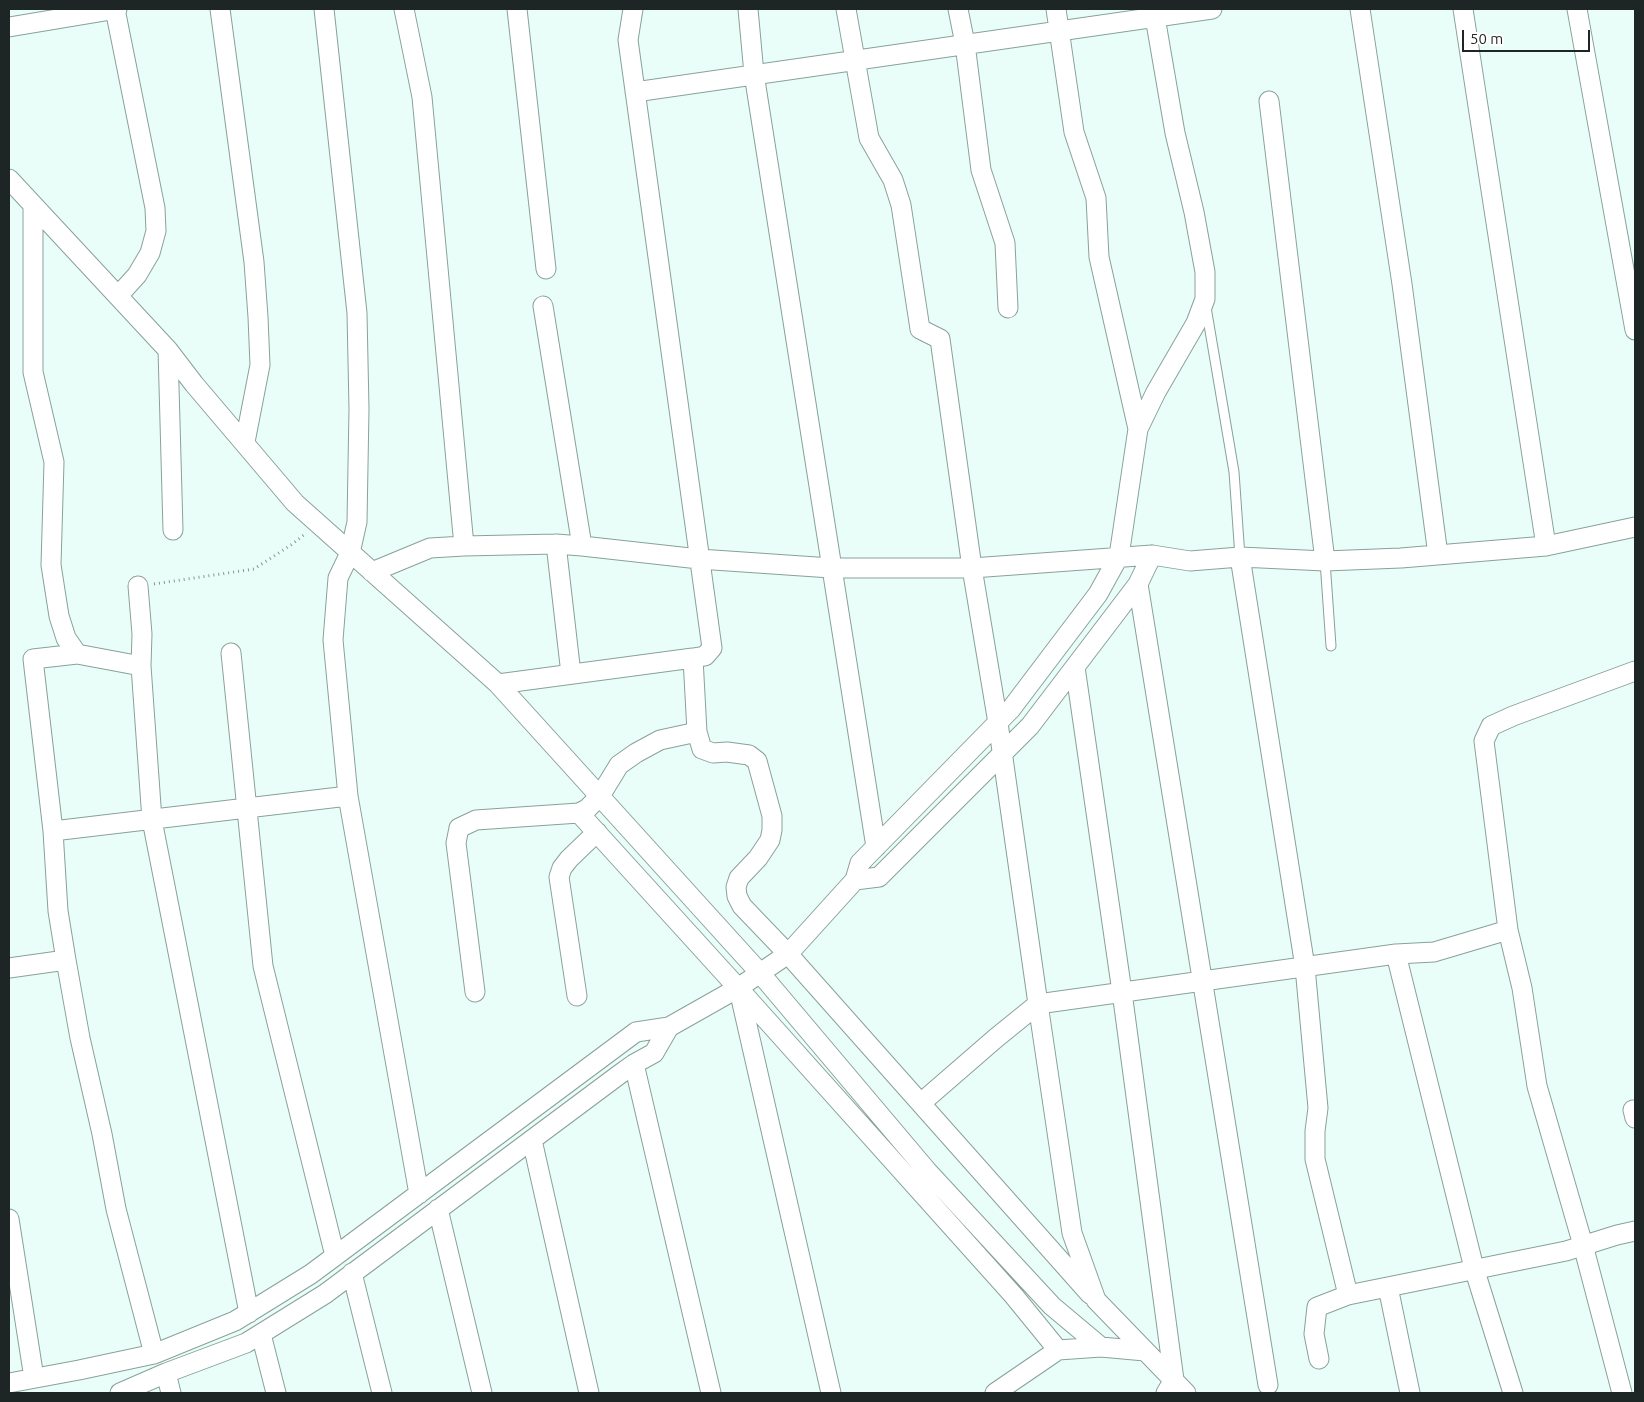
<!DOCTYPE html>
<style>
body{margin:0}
#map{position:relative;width:1644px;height:1402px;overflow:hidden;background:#eafef9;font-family:Ubuntu,sans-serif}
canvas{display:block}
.frame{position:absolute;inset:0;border:10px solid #1d2624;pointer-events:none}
.scale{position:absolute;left:1462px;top:30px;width:128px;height:22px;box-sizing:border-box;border:2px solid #1d2624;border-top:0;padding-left:6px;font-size:15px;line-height:18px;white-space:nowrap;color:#1d2624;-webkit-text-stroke:4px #fff;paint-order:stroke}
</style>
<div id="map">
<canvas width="1644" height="1402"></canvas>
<div class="frame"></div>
<div class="scale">50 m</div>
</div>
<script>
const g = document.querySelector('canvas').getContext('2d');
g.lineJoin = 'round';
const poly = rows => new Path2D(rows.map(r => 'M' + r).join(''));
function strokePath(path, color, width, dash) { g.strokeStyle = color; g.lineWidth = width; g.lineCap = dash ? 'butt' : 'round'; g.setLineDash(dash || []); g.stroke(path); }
const lane = poly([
 [1206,307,1234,472,1240,557],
 [1325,561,1331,646]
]);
const street = poly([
 [115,9,155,208,156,231,150,253,137,275,118,296],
 [220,9,254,262,258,317,260,365,245,442],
 [404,9,422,97,464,546],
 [517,9,546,269],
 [748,9,754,74,876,847],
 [846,9,869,138,893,180,901,205,920,329,940,339,972,568,998,723,1038,1004,996,1038,921,1103],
 [958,9,965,44,981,170,1005,243,1008,308],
 [1056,9,1074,132,1096,198,1099,257,1138,429],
 [1360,9,1402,284,1438,555],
 [1463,9,1546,546],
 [1577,9,1635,330],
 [9,27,117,9],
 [635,92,1212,9],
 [1269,101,1325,561],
 [9,179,168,350,194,384,295,503,498,684,760,973,928,1172,1052,1306,1101,1347],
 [33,206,33,372,54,462,51,565,59,616,66,638,77,654],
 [543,306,582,546],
 [168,350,173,530],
 [556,544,571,674],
 [1240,557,1305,967,1318,1108,1315,1131,1315,1159,1348,1295],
 [372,572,430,548,464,546,556,544,582,546,699,559,831,568,972,568,1152,555,1190,561,1240,557,1325,561,1401,558,1546,546,1635,527],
 [1138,584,1268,1385],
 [231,653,263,966,335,1256],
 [693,658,697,732,702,749,713,753,727,752,749,755,757,761,772,816,772,830,770,840,758,858,739,878,736,887,737,896,742,906,788,954,1090,1294],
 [141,666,152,820,249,1313],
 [1075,667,1122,992,1174,1380,1166,1393],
 [498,684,693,658,705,656,712,648,628,40,633,9],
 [348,796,419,1194],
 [579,813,738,988,1014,1296,1058,1350,1101,1347,1145,1351],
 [53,831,348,796,333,640,338,578,350,553,357,522,359,409,357,313,324,9],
 [855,880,879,877,1030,726,1138,584,1152,555],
 [1396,954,1474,1268,1513,1393],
 [66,960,80,1038,102,1134,116,1209,154,1354],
 [9,968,66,960,58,911,53,831,33,659,77,654,141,666,142,634,138,586],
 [739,990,831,1393],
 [475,992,456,843,459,828,476,820,579,813,587,809,600,796,619,765,636,753,660,740,697,732],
 [577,996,559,877,562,868,569,859,597,832],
 [634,1064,711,1393],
 [1633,1110,1635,1118],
 [532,1140,589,1393],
 [438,1209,482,1393],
 [9,1219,34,1378],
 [352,1273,382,1393],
 [1388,1287,1410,1393],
 [261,1334,276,1393],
 [1319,1359,1314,1334,1317,1307,1348,1295,1566,1251,1617,1235,1635,1231],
 [166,1373,171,1393],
 [9,1383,79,1370,154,1354,235,1321,311,1274,636,1032,669,1027,738,988,788,954,855,880,860,863,1011,709,1098,594,1119,556,1138,429,1156,392,1196,323,1205,299,1205,272,1194,212,1175,133,1155,17],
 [120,1393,166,1373,246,1343,325,1294,620,1074,634,1064,654,1053,669,1027],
 [995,1393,1058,1350],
 [1186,1393,1096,1300,1072,1233,1038,1004,1396,954,1434,952,1508,930],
 [1622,1393,1583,1245,1537,1086,1522,988,1508,930,1484,741,1491,726,1513,716,1635,671]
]);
strokePath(lane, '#89a19b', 11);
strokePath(street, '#89a19b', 21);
strokePath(poly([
 [154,584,254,569,291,545,305,534]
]), '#889693', 3, [1, 4]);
strokePath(lane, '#fff', 9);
strokePath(street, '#fff', 19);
</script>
